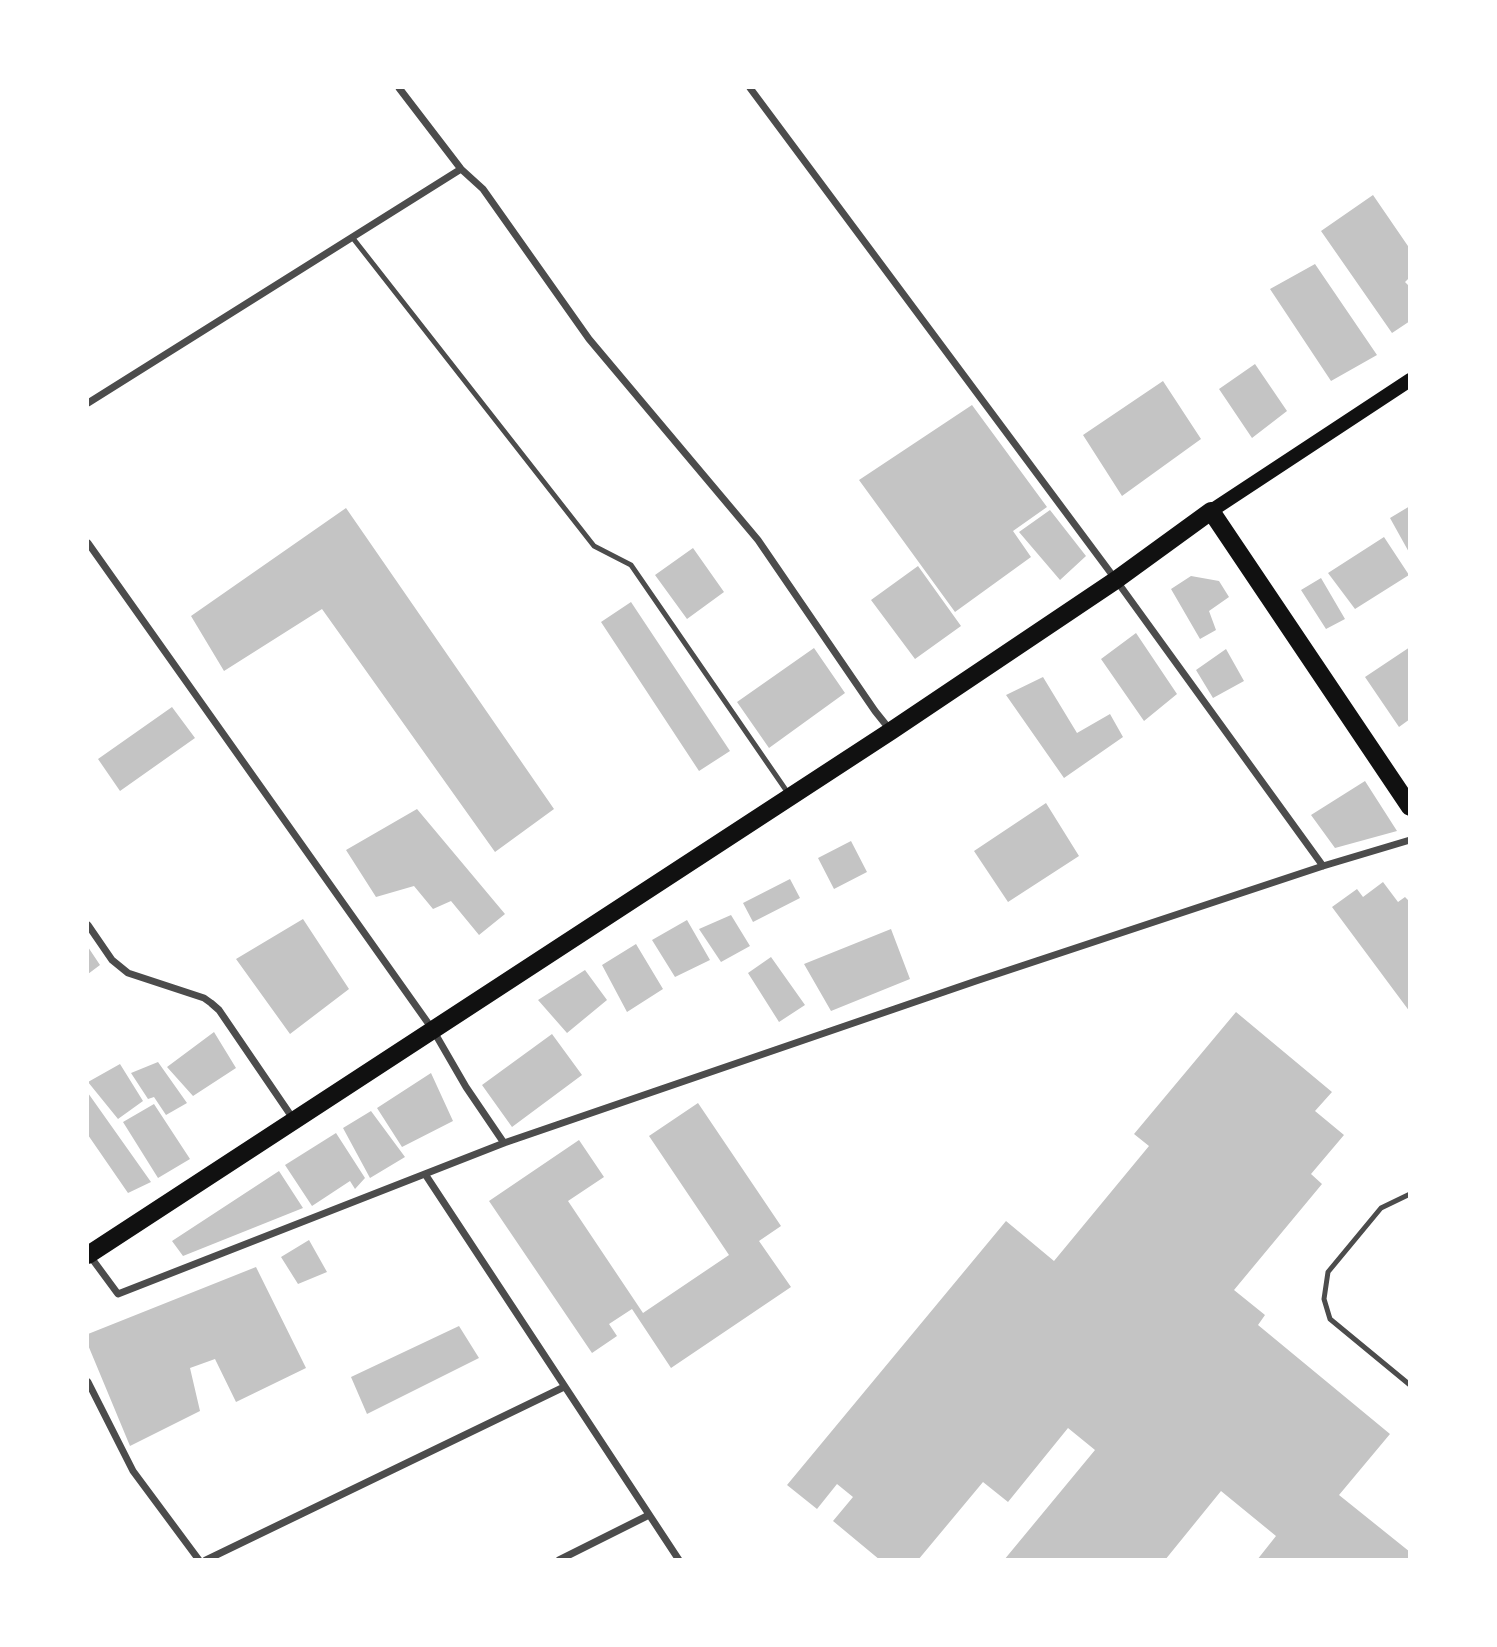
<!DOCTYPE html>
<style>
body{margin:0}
#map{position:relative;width:1497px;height:1647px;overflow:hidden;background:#fff;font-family:Quicksand,sans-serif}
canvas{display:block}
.frame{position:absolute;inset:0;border:89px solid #fff;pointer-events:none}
</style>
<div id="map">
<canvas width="1497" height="1647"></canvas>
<div class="frame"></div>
</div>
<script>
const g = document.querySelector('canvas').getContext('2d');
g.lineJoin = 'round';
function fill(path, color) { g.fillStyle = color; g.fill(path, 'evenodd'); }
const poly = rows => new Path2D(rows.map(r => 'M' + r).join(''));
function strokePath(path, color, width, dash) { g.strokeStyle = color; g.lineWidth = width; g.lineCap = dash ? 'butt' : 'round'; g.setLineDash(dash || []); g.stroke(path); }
fill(poly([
 [1373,195,1410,249,1410,277,1405,282,1410,287,1410,321,1392,333,1321,231],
 [1315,264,1377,355,1331,381,1270,289],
 [1255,364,1287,411,1252,438,1219,389],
 [1163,381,1201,439,1122,496,1083,435],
 [972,405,1047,507,1013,531,1031,557,955,612,859,480],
 [1410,506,1410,554,1390,518],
 [346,508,554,809,495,852,322,609,224,671,191,616],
 [1050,510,1086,556,1060,580,1019,532],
 [1384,537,1409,575,1355,609,1328,573],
 [693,548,724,592,687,619,655,575],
 [918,566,961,626,915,659,871,600],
 [1191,576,1219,581,1229,597,1209,611,1216,630,1200,639,1171,589],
 [1321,578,1345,619,1326,629,1301,590],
 [631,602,730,751,699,771,601,622],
 [1136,633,1177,694,1144,721,1101,659],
 [1410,647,1410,719,1399,727,1365,677],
 [814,648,845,693,769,748,737,702],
 [1226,649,1244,681,1213,698,1196,670],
 [1043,677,1077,733,1110,714,1123,737,1064,778,1006,695],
 [172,707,195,738,120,791,98,759],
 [1365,781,1397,831,1335,848,1311,815],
 [1046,803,1079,856,1008,902,974,851],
 [417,809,505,914,479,935,451,901,433,909,414,886,376,897,346,850],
 [851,841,867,872,834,889,818,858],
 [790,879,800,898,753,922,743,903],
 [1383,882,1398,902,1405,897,1410,902,1410,1012,1332,907,1357,889,1363,897],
 [731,915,750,946,721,962,699,929],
 [303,919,349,989,290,1034,236,959],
 [687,920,710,960,675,977,652,940],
 [891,929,910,979,831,1011,804,964],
 [636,944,663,989,627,1012,602,965],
 [88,947,100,965,88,974],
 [771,957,805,1005,779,1022,748,973],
 [585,970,607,1000,567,1033,538,1000],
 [1236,1012,1332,1092,1315,1111,1344,1135,1311,1174,1322,1184,1234,1290,1265,1315,1258,1325,1390,1434,1339,1495,1410,1552,1410,1560,1257,1560,1276,1536,1221,1491,1165,1560,1004,1560,1095,1450,1068,1428,1008,1502,983,1482,918,1560,880,1560,833,1521,853,1497,837,1484,817,1509,787,1485,1006,1221,1054,1261,1149,1146,1134,1134],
 [214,1032,236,1068,193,1096,167,1067],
 [552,1034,582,1075,512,1127,482,1085],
 [158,1062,187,1103,166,1115,154,1097,148,1099,131,1073],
 [120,1064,143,1101,118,1119,88,1082],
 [431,1073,453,1121,402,1147,377,1108],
 [88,1093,151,1182,128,1193,88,1135],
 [698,1103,781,1226,759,1241,791,1287,671,1368,632,1309,609,1324,617,1336,592,1353,489,1201,579,1140,604,1177,568,1201,643,1313,729,1255,649,1136],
 [154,1104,190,1159,158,1178,123,1122],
 [371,1111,405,1157,370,1178,343,1128],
 [336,1133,365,1178,355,1189,350,1181,312,1206,285,1165],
 [279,1171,303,1208,183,1256,172,1241],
 [309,1240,327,1272,298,1284,281,1257],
 [256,1267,306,1368,236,1402,215,1359,190,1368,200,1411,130,1446,88,1345,88,1334],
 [459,1326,479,1358,367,1414,351,1377]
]), '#c4c4c4');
strokePath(poly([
 [352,237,594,546,631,565,788,793],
 [1410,1194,1381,1208,1328,1272,1324,1299,1330,1319,1410,1385]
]), '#4c4c4c', 5);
strokePath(poly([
 [399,88,461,169,483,189,589,339,758,540,875,711,891,731],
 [750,88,1116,580,1323,866],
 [88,403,461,169],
 [88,543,433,1030,466,1087,504,1143],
 [88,925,112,960,128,973,204,998,211,1003,219,1010,294,1120],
 [425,1174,679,1560],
 [90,1256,118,1294,504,1143,976,981,1323,866,1410,840],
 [88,1382,133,1471,199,1560],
 [206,1560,564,1387],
 [559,1560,649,1515]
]), '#4c4c4c', 7);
strokePath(poly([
 [1211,511,1410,380]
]), '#111', 14);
strokePath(poly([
 [88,1255,891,731,1116,580,1211,511,1410,807]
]), '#111', 18);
</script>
